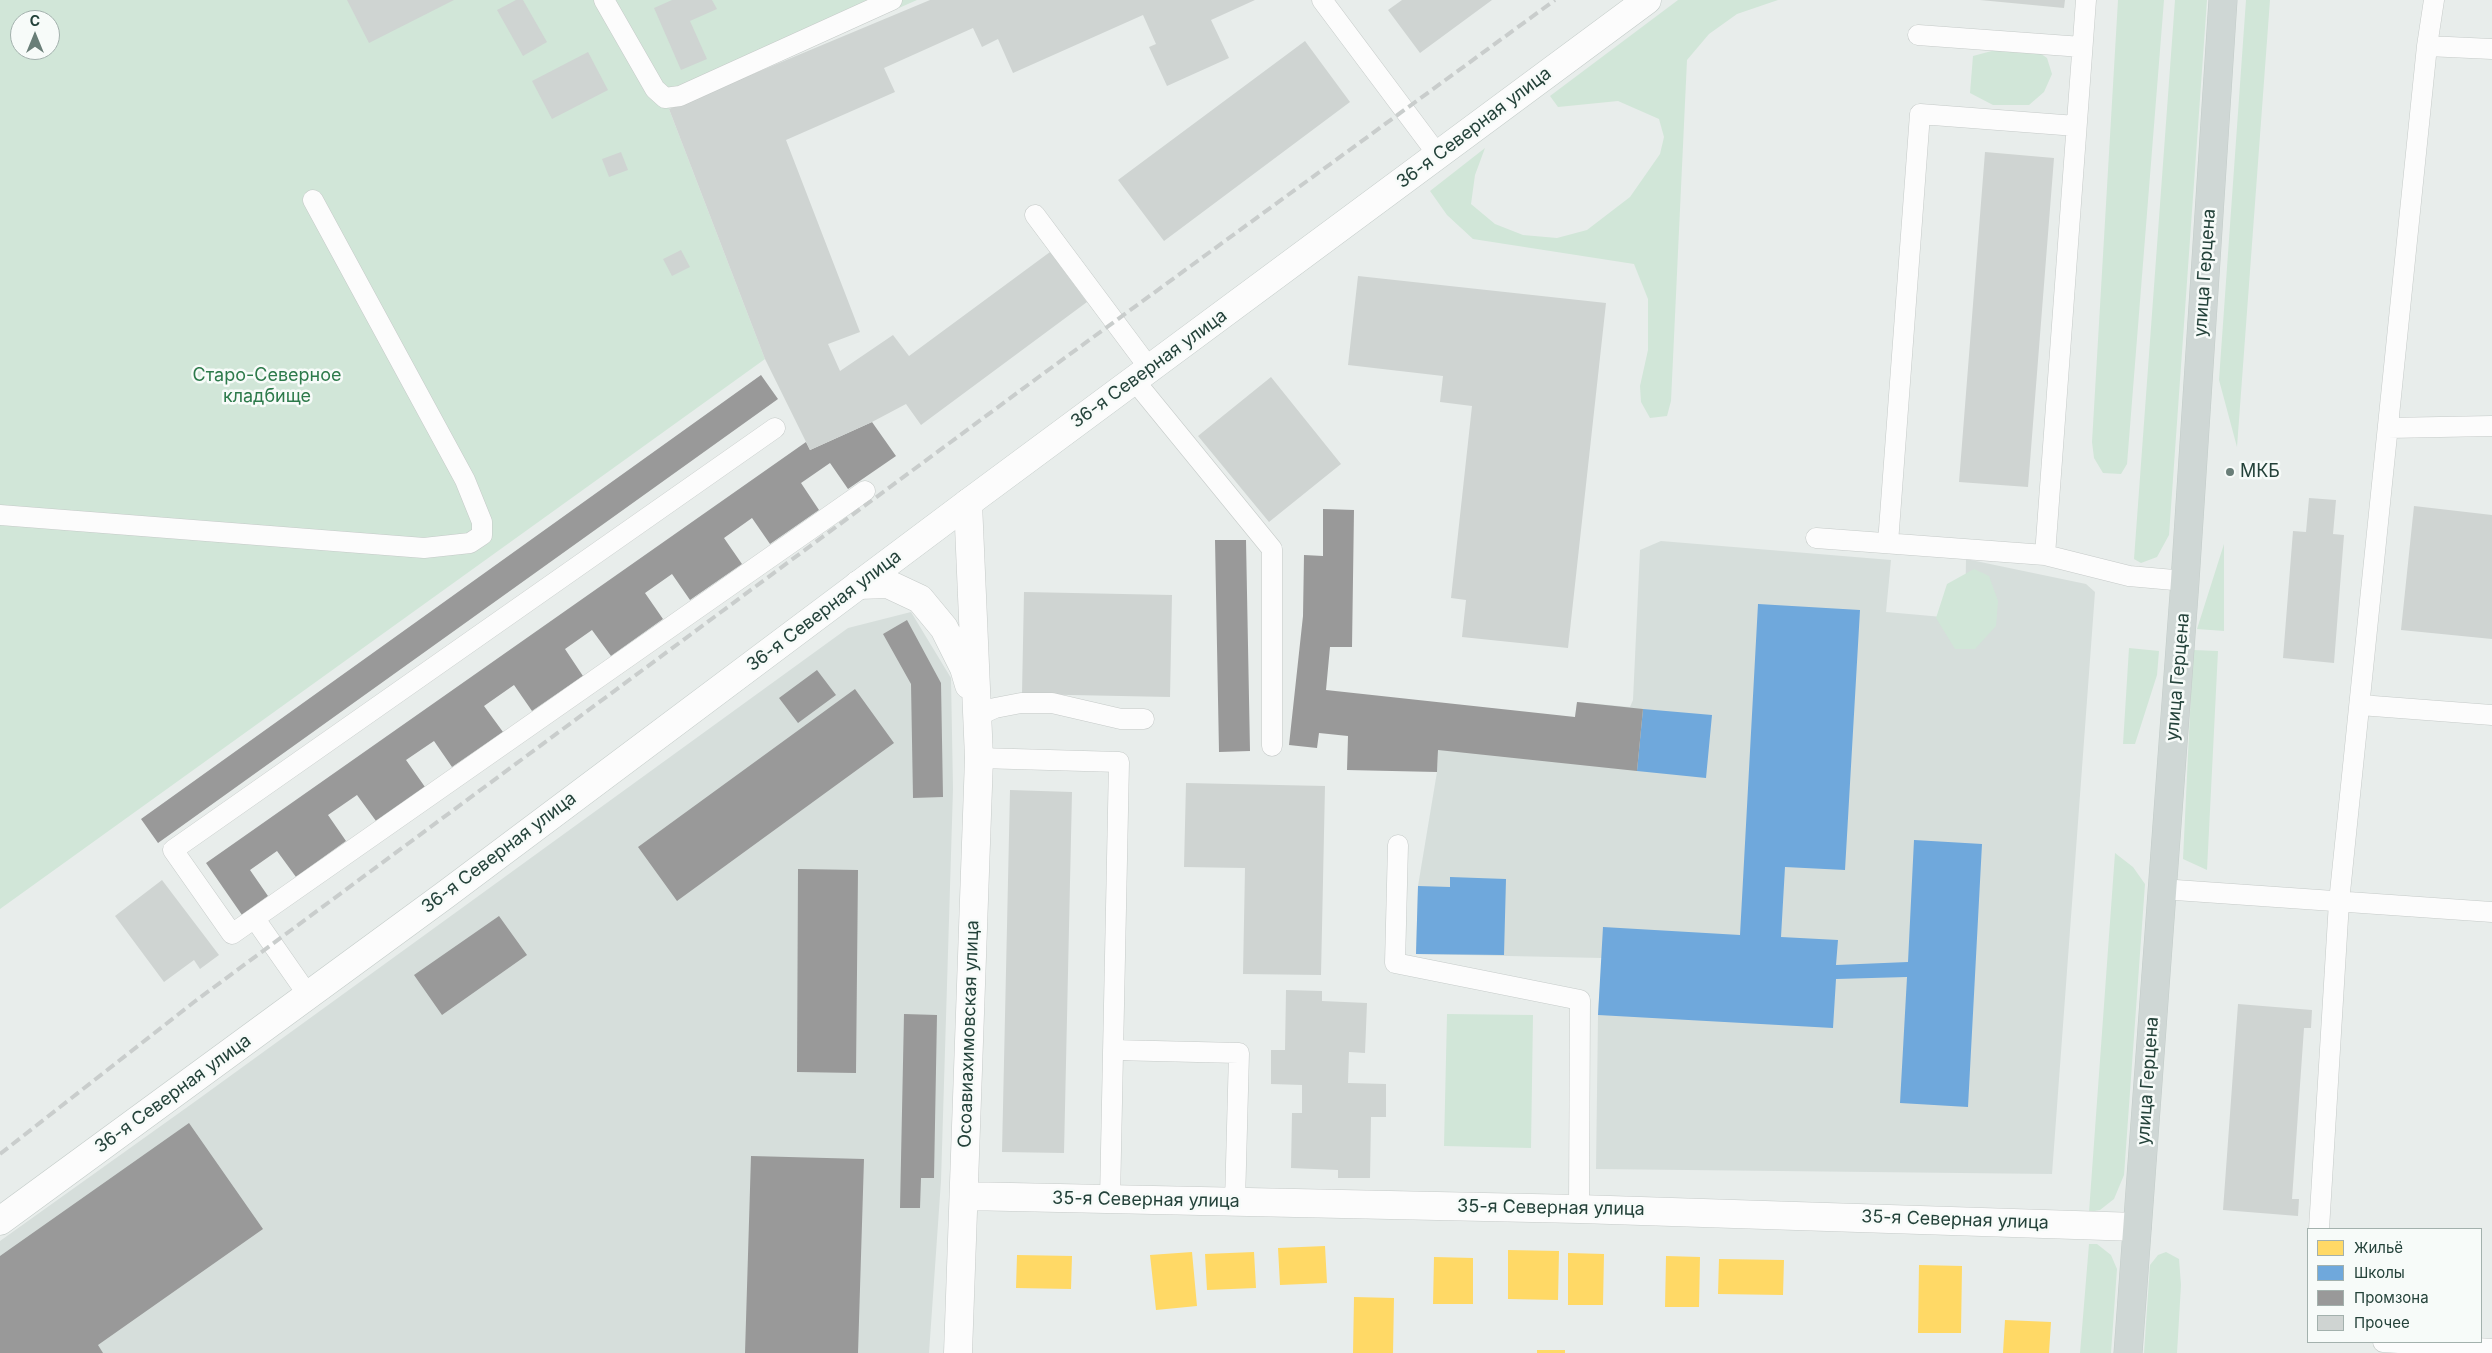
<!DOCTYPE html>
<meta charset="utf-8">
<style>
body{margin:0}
#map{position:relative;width:2492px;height:1353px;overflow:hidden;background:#e8edeb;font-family:Inter,sans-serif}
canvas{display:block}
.legend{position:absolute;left:2307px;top:1228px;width:175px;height:115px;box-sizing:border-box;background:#f7fbf9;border:1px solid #a3b1ad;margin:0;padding:6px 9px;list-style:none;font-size:15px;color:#24423a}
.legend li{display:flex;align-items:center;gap:10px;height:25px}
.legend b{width:25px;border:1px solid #a3b1ad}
.north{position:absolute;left:10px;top:10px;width:50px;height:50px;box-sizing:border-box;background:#f7fbf9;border:1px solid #a3b1ad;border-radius:50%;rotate:0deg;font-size:14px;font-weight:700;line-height:20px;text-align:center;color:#24423a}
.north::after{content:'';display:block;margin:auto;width:18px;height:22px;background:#697e78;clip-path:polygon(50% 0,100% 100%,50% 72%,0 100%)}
</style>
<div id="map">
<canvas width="2492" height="1353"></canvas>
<ul class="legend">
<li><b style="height:14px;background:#ffd966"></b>Жильё</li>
<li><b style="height:14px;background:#6fa8dc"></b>Школы</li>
<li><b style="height:14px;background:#999"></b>Промзона</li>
<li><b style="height:14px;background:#cfd4d2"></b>Прочее</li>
</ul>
<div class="north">С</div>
</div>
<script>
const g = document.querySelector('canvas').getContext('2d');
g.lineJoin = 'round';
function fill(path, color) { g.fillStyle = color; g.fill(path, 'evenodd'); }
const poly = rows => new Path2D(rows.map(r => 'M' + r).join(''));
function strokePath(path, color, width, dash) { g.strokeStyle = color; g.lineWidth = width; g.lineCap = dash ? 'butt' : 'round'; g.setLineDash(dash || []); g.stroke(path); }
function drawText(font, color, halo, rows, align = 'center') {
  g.font = font + ' Inter,sans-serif'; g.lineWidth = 5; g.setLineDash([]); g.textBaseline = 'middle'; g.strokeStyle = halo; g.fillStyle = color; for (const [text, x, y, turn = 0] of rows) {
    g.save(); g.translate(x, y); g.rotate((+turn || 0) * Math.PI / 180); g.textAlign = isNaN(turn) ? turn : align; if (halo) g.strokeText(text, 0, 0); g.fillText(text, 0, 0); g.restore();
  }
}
fill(poly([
 [1661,541,1891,560,1886,612,1965,619,1966,559,2086,584,2095,592,2052,1174,1596,1169,1598,1015,1602,958,1416,954,1418,886,1437,772,1438,750,1575,717,1577,702,1630,707,1633,700,1640,550],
 [911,612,951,678,953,789,941,1181,929,1353,0,1353,0,1241,193,1103,848,628]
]), '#d6dedb');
fill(poly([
 [0,0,917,0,669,109,765,359,0,909],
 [20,20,50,20,50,50,20,50],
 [1678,0,1778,0,1737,14,1709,34,1687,60,1671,401,1667,416,1650,418,1641,402,1640,386,1648,350,1648,299,1634,264,1473,239,1447,215,1430,191,1485,148,1475,175,1471,204,1495,224,1523,235,1557,238,1587,230,1630,197,1660,154,1664,137,1659,119,1618,101,1558,107,1550,96],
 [2118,0,2164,0,2127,464,2121,474,2103,473,2094,458,2092,442],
 [2175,0,2207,0,2169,535,2157,557,2141,563,2134,559],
 [2246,0,2270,0,2237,447,2219,380],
 [1999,49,2034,49,2047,58,2052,74,2044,92,2029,105,1993,105,1970,93,1973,56],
 [2224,544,2224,631,2197,629],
 [1974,569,1989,576,1998,601,1996,626,1975,649,1955,649,1936,618,1947,584],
 [2129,648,2159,651,2157,675,2135,744,2123,744],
 [2193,650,2218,651,2207,870,2183,859],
 [2115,853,2133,867,2145,884,2124,1175,2114,1199,2100,1210,2089,1212],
 [1447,1014,1533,1015,1531,1148,1444,1146],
 [2089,1244,2097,1244,2111,1255,2117,1269,2111,1353,2080,1353],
 [2166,1252,2179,1259,2181,1285,2177,1353,2144,1353,2150,1265,2158,1255]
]), '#d1e6d8');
fill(poly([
 [1325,1246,1327,1283,1280,1285,1278,1248],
 [1508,1250,1559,1251,1558,1300,1508,1299],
 [1192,1252,1197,1306,1156,1310,1150,1255],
 [1254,1252,1256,1288,1207,1290,1205,1254],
 [1568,1253,1604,1254,1603,1305,1568,1305],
 [1017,1255,1072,1256,1071,1289,1016,1288],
 [1666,1256,1700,1257,1699,1307,1665,1307],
 [1434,1257,1473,1258,1473,1304,1433,1304],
 [1719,1259,1784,1260,1783,1295,1718,1294],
 [1919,1265,1962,1266,1961,1333,1918,1333],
 [1354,1297,1394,1298,1393,1353,1353,1353],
 [2005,1320,2051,1322,2049,1353,2003,1353],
 [1537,1350,1565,1350,1565,1353,1537,1353]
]), '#ffd966');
fill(poly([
 [1758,604,1860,610,1845,870,1785,867,1781,937,1838,940,1836,965,1908,962,1914,840,1982,844,1968,1107,1900,1103,1907,977,1836,979,1833,1028,1598,1015,1603,927,1740,935],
 [1643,709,1712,715,1706,778,1637,771],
 [1450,877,1506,879,1504,955,1416,954,1418,886,1450,887]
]), '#6fa8dc');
fill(poly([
 [761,375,778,399,158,843,141,819],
 [872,422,896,456,848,489,830,463,801,483,819,510,770,544,752,518,724,538,742,564,690,600,672,574,645,593,663,619,611,656,592,630,565,649,583,676,532,711,514,685,484,706,503,732,452,767,434,741,406,760,425,787,376,821,357,795,328,815,346,841,296,877,277,851,250,870,268,896,242,915,206,863,806,442,810,450],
 [1323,509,1354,510,1352,647,1330,647,1326,690,1575,717,1577,702,1643,709,1637,771,1438,750,1437,772,1347,770,1348,736,1319,733,1317,748,1289,745,1303,616,1304,555,1323,556],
 [1215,540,1246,540,1250,751,1219,752],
 [907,620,941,683,943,797,913,798,911,684,883,634],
 [817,670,836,695,798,723,779,698],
 [855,689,894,743,677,901,638,847],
 [798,869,858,870,856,1073,797,1072],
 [499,916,527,955,442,1015,414,975],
 [904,1014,937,1015,934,1178,921,1178,920,1208,900,1208],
 [189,1123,263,1229,98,1345,103,1353,0,1353,0,1256],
 [751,1156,864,1159,858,1353,745,1353]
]), '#999');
fill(poly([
 [347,0,454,0,369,43],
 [516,0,523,0,547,42,523,56,497,10],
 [672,0,712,0,717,9,690,21,707,59,681,70,654,8],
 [930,0,1255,0,1211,20,1229,58,1167,86,1149,47,1156,44,1143,15,1013,73,998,39,982,47,973,28,884,68,895,92,786,140,860,332,828,344,840,371,893,335,909,356,1050,252,1087,302,921,425,906,404,872,422,810,450,765,359,669,109],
 [1402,0,1492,0,1420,53,1388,10],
 [1980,0,2065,0,2064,8],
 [1305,41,1350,102,1164,241,1118,180],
 [588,52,608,90,552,119,532,81],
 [621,152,628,170,609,177,602,159],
 [1985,152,2054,158,2028,487,1959,482],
 [681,250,690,267,672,276,663,259],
 [1358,276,1606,303,1568,648,1462,637,1466,600,1451,598,1472,406,1440,402,1443,376,1348,365],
 [1271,377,1341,464,1269,522,1198,436],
 [2309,498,2336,500,2333,534,2344,535,2334,663,2283,658,2293,531,2306,532],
 [2414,506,2492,515,2492,639,2401,630],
 [1024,592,1172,595,1170,697,1022,694],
 [1186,783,1325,786,1321,975,1243,974,1245,868,1184,867],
 [1010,790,1072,792,1064,1153,1002,1152],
 [162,880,219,955,200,969,194,960,164,982,115,916],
 [1286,990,1322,991,1322,1001,1367,1003,1365,1053,1349,1052,1348,1083,1386,1084,1386,1117,1371,1117,1370,1178,1338,1178,1338,1170,1291,1168,1292,1113,1302,1113,1302,1085,1271,1084,1271,1050,1285,1050],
 [2238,1004,2312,1010,2311,1028,2304,1028,2292,1199,2299,1199,2298,1216,2223,1210]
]), '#cfd4d2');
const service = poly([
 [604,0,655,89,665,98,680,96,892,0],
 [1322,0,1438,155],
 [1918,35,2082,47],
 [2427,46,2492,49],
 [1035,215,1150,369],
 [1134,380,1272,549,1272,746],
 [775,428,173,850,232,934,865,491],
 [2388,428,2492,426],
 [0,515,424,548,470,543,482,535,482,522,465,480,313,200],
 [1816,538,2045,555,2129,576,2185,581],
 [1888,543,1920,114,2076,126],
 [2045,555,2086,0],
 [2360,705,2492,715],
 [977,716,995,708,1021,703,1052,703,1121,719,1144,719],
 [979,758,1119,762,1110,1199],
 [1398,845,1395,963,1580,1000,1579,1209],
 [2161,889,2492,912],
 [255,919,308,995],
 [1113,1050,1239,1053,1235,1202],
 [2319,1229,2339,902,2427,46,2434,0],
 [2383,1342,2492,1349]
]);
const minor = poly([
 [858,585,888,584,920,599,944,628,964,668,969,685],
 [964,1196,1579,1209,2137,1227],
 [958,1353,979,758,968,503]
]);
const secondary = poly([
 [0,1221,445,895,968,503,1647,0]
]);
const primary = poly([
 [2128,1353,2185,581,2223,0]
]);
strokePath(service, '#c5cac8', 21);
strokePath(minor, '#c5cac8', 29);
strokePath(secondary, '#c3cbc8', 29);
strokePath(primary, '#c3ccc9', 29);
strokePath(service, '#fcfcfc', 20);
strokePath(minor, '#fcfcfc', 28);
strokePath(secondary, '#fcfcfc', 28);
strokePath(primary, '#cfd7d5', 28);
strokePath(poly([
 [0,1154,194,1002,1040,376,1555,0]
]), '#c9cdcc', 4, [10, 5]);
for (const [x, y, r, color] of [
 [2230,472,5,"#697e78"]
]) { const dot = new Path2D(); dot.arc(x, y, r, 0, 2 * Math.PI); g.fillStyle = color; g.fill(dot); strokePath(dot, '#f7fbf9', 2); }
drawText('18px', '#24423a', '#f7fbf9', [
 ["36-я Северная улица",1474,128,-37],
 ["улица Герцена",2205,273,-86],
 ["36-я Северная улица",1149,369,-36],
 ["36-я Северная улица",824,611,-37],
 ["улица Герцена",2178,677,-85],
 ["36-я Северная улица",499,853,-37],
 ["Осоавиахимовская улица",969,1034,-88],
 ["улица Герцена",2148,1081,-86],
 ["36-я Северная улица",173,1094,-36],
 ["35-я Северная улица",1146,1200,1],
 ["35-я Северная улица",1551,1208,1],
 ["35-я Северная улица",1955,1220,2]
]);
drawText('18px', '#2d7a4b', '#f7fbf9', [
 ["Старо-Северное",267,376],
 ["кладбище",267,397]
]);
drawText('18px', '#24423a', '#f7fbf9', [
 ["МКБ",2240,472]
], 'left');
</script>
